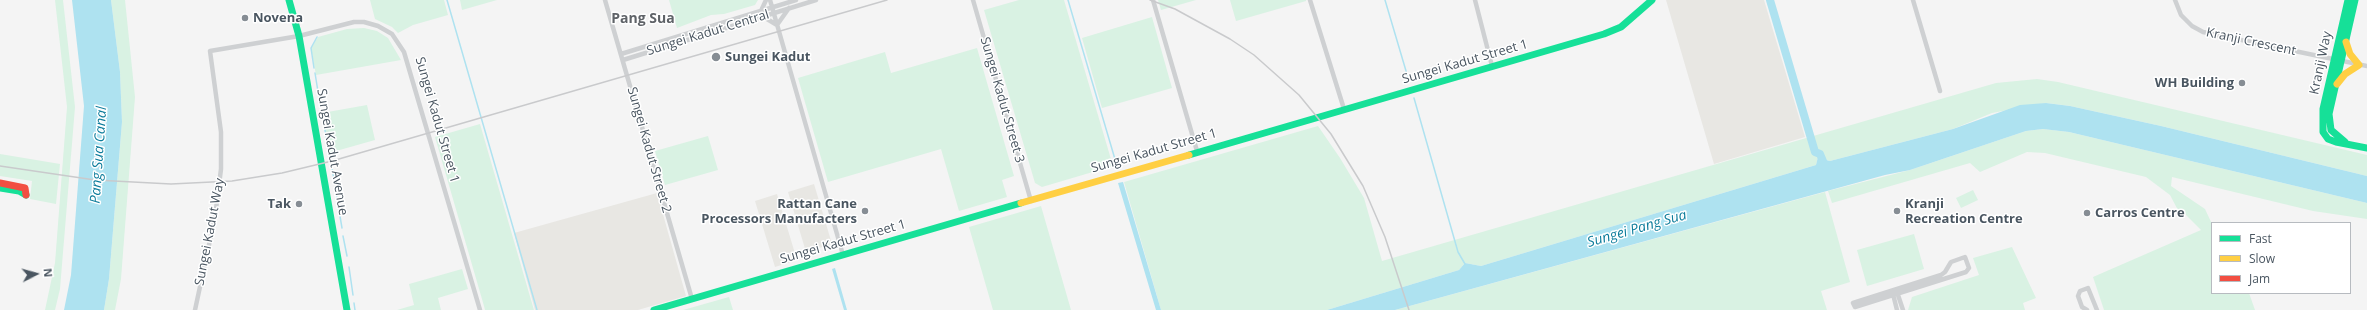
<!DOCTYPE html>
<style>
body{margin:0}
#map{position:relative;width:2367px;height:310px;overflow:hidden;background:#f4f4f4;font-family:"Open Sans",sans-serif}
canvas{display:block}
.legend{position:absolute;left:2211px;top:222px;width:140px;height:72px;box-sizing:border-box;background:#fff;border:1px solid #b7bbc0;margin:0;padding:5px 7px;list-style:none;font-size:12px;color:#4a5661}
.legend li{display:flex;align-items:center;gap:8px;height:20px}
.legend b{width:20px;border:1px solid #b7bbc0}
.north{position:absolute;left:16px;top:254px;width:40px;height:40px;-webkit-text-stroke:3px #fff;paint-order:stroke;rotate:84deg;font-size:11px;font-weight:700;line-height:16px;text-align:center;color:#4a5661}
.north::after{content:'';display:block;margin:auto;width:14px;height:18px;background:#4a5661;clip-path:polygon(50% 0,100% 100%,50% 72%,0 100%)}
</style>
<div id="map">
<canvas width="2367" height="310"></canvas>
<ul class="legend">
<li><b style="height:5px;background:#16e098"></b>Fast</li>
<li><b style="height:5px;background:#ffcf43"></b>Slow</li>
<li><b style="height:5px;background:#f24e42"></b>Jam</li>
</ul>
<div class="north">N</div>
</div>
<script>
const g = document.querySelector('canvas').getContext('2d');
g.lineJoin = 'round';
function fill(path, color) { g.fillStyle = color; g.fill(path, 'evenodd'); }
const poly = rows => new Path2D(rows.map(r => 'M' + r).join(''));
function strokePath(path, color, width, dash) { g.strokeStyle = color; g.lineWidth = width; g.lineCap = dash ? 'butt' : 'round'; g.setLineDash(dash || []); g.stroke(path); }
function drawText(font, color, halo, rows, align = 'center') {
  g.font = font + ' "Open Sans",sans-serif'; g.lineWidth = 3; g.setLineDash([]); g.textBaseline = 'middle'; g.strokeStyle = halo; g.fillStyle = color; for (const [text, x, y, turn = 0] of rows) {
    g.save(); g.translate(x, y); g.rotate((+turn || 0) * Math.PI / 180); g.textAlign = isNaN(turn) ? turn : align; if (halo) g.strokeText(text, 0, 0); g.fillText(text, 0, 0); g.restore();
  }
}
fill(poly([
 [1666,0,1764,0,1805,137,1714,164],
 [814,184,832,244,806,252,788,192],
 [657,193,686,296,638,310,535,310,514,233],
 [777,194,797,260,775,267,755,201]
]), '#e8e7e3');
fill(poly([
 [55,0,63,0,75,107,60,289,55,310,45,310,55,263,67,107],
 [111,0,125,0,135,97,121,279,115,310,104,310,109,279,122,122,120,72],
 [370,0,444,0,448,15,413,25,398,33,392,27,375,19],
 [460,0,497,0,462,10],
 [669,0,758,0,755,5,724,14,711,15,677,28],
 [1019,0,1064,0,1113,166,1042,187,1035,183,984,10],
 [1158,0,1196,0,1161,10],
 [1230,0,1306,0,1306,1,1236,21],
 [1152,17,1172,88,1102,108,1082,38],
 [364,28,377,31,388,38,401,60,316,75,311,48,318,37,347,29],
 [977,48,1014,176,1002,180,1007,197,959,211,941,149,828,182,798,78,885,52,891,73],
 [2037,79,2058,82,2367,155,2367,176,2161,126,2070,106,2046,103,1992,113,1953,129,1830,161,1826,160,1824,156,1818,157,1816,165,1481,266,1465,263,1459,270,1327,310,1161,310,1124,182,1318,126,1340,158,1364,198,1382,261,1996,83],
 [367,105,375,140,329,153,322,113],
 [480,124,529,293,534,310,485,310,484,306,435,137],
 [2043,129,2069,132,2367,203,2367,219,2313,211,2172,177,2171,186,2205,209,2212,224,2212,293,2249,293,2255,310,2104,310,2093,277,2201,230,2184,213,2180,214,2170,195,2146,177,2045,153,2027,152,1980,172,1970,163,1832,203,1828,191,1910,170,2026,131],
 [708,136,718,170,665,185,655,151],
 [0,154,60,164,56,204,30,199,32,181,0,176],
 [1973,190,1978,200,1961,208,1956,198],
 [1825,192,1850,282,1821,291,1827,310,1395,310],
 [1041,206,1071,310,993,310,969,227],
 [1914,234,1924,269,1867,286,1857,250],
 [2012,247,2036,298,2023,303,2025,310,1908,310,1912,297,1979,275,1973,258],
 [462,269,468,289,438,298,441,310,397,310,414,305,409,284],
 [729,297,733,310,683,310]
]), '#d9f2e3');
fill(poly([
 [72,0,111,0,120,72,122,122,109,279,104,310,64,310,71,275,84,106],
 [2046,103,2070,106,2161,126,2367,176,2367,203,2069,132,2043,129,2026,131,1910,170,1885,175,1395,310,1327,310,1459,270,1465,263,1481,266,1816,165,1818,157,1824,156,1826,160,1830,161,1953,129,2020,105],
 [1123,182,1161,310,1156,310,1118,183],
 [835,268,847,310,844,310,832,269]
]), '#aee2f0');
strokePath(poly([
 [447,0,537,310],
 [1068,0,1117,166],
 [1385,0,1409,81],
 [314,68,311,48,317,37],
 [315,73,320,104],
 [1414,98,1458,252,1465,264],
 [322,114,327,141],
 [328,148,334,179],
 [335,187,342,228],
 [343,236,347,256],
 [349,267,353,295],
 [354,303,355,310]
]), '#aee2f0', 1.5);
strokePath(poly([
 [1770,0,1815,152,1820,154,1825,166]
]), '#aee2f0', 8);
strokePath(poly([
 [605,0,692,299],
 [770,0,843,255],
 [973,0,1031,201],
 [1153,0,1197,151],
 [1310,0,1344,109],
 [1475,0,1492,66],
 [1913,0,1940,91],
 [2175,0,2181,15,2192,26,2203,32,2367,66],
 [761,11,766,0],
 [762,16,777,25],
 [777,25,789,8],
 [621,54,796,0],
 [623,60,816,0],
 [1965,257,1969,268,1966,272,1855,307,1853,303,1941,275,1945,272,1951,262,1965,257],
 [1897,292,1903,310],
 [1893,294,1897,310],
 [195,310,215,217,221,169,221,132,210,51,299,36,354,22,364,22,378,26,392,34,404,52,480,310],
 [2087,310,2082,307,2078,296,2080,291,2088,288,2097,310]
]), '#ced0d2', 4.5);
strokePath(poly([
 [289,0,299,36,347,310],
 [2348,0,2323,109,2323,132,2328,139,2336,142,2367,148],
 [2345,142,2331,130,2329,114,2355,0],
 [1189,155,1604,34,1621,27,1652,0],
 [0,188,19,191,26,195],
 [654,310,1021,203]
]), '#16e098', 7);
strokePath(poly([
 [2337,84,2345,74,2359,65,2350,54,2346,42],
 [1021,203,1189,155]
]), '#ffcf43', 7);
strokePath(poly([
 [0,183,25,188,26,195]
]), '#f24e42', 7);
strokePath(poly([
 [1150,0,1175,9,1230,39,1254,55,1299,95,1331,134,1363,186,1385,237,1409,310],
 [0,166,95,180,171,184,232,181,282,173,332,161,887,0]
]), '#c9cacc', 1.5);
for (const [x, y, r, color] of [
 [245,18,4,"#868d94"],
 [716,57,5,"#868d94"],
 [2242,83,4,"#868d94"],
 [299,204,4,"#868d94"],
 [865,211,4,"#868d94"],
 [1897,211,4,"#868d94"],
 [2087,213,4,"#868d94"]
]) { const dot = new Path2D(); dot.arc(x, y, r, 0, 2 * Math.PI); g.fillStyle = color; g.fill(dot); strokePath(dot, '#fff', 1.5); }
drawText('bold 13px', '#4a5661', '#fff', [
 ["Novena",253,18],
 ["Sungei Kadut",725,57],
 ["WH Building",2234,83,"right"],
 ["Tak",291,204,"right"],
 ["Rattan Cane",857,204,"right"],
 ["Processors Manufacters",857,219,"right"],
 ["Kranji",1905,204],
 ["Recreation Centre",1905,219],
 ["Carros Centre",2095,213]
], 'left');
drawText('13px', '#4a5661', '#fff', [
 ["Sungei Kadut Central",708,33,-17],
 ["Kranji Crescent",2251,42,12],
 ["Sungei Kadut Street 1",1465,62,-16],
 ["Kranji Way",2321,63,-78],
 ["Sungei Kadut Street 3",1002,100,74],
 ["Sungei Kadut Street 1",437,120,74],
 ["Sungei Kadut Street 2",649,150,74],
 ["Sungei Kadut Street 1",1154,151,-16],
 ["Sungei Kadut Avenue",332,152,80],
 ["Sungei Kadut Way",210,232,-79],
 ["Sungei Kadut Street 1",843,242,-16]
]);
drawText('bold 14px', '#5f6368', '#fff', [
 ["Pang Sua",643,19]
]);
drawText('italic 14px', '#0c7c9b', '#fff', [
 ["Pang Sua Canal",99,155,-86],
 ["Sungei Pang Sua",1637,229,-16]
]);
</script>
